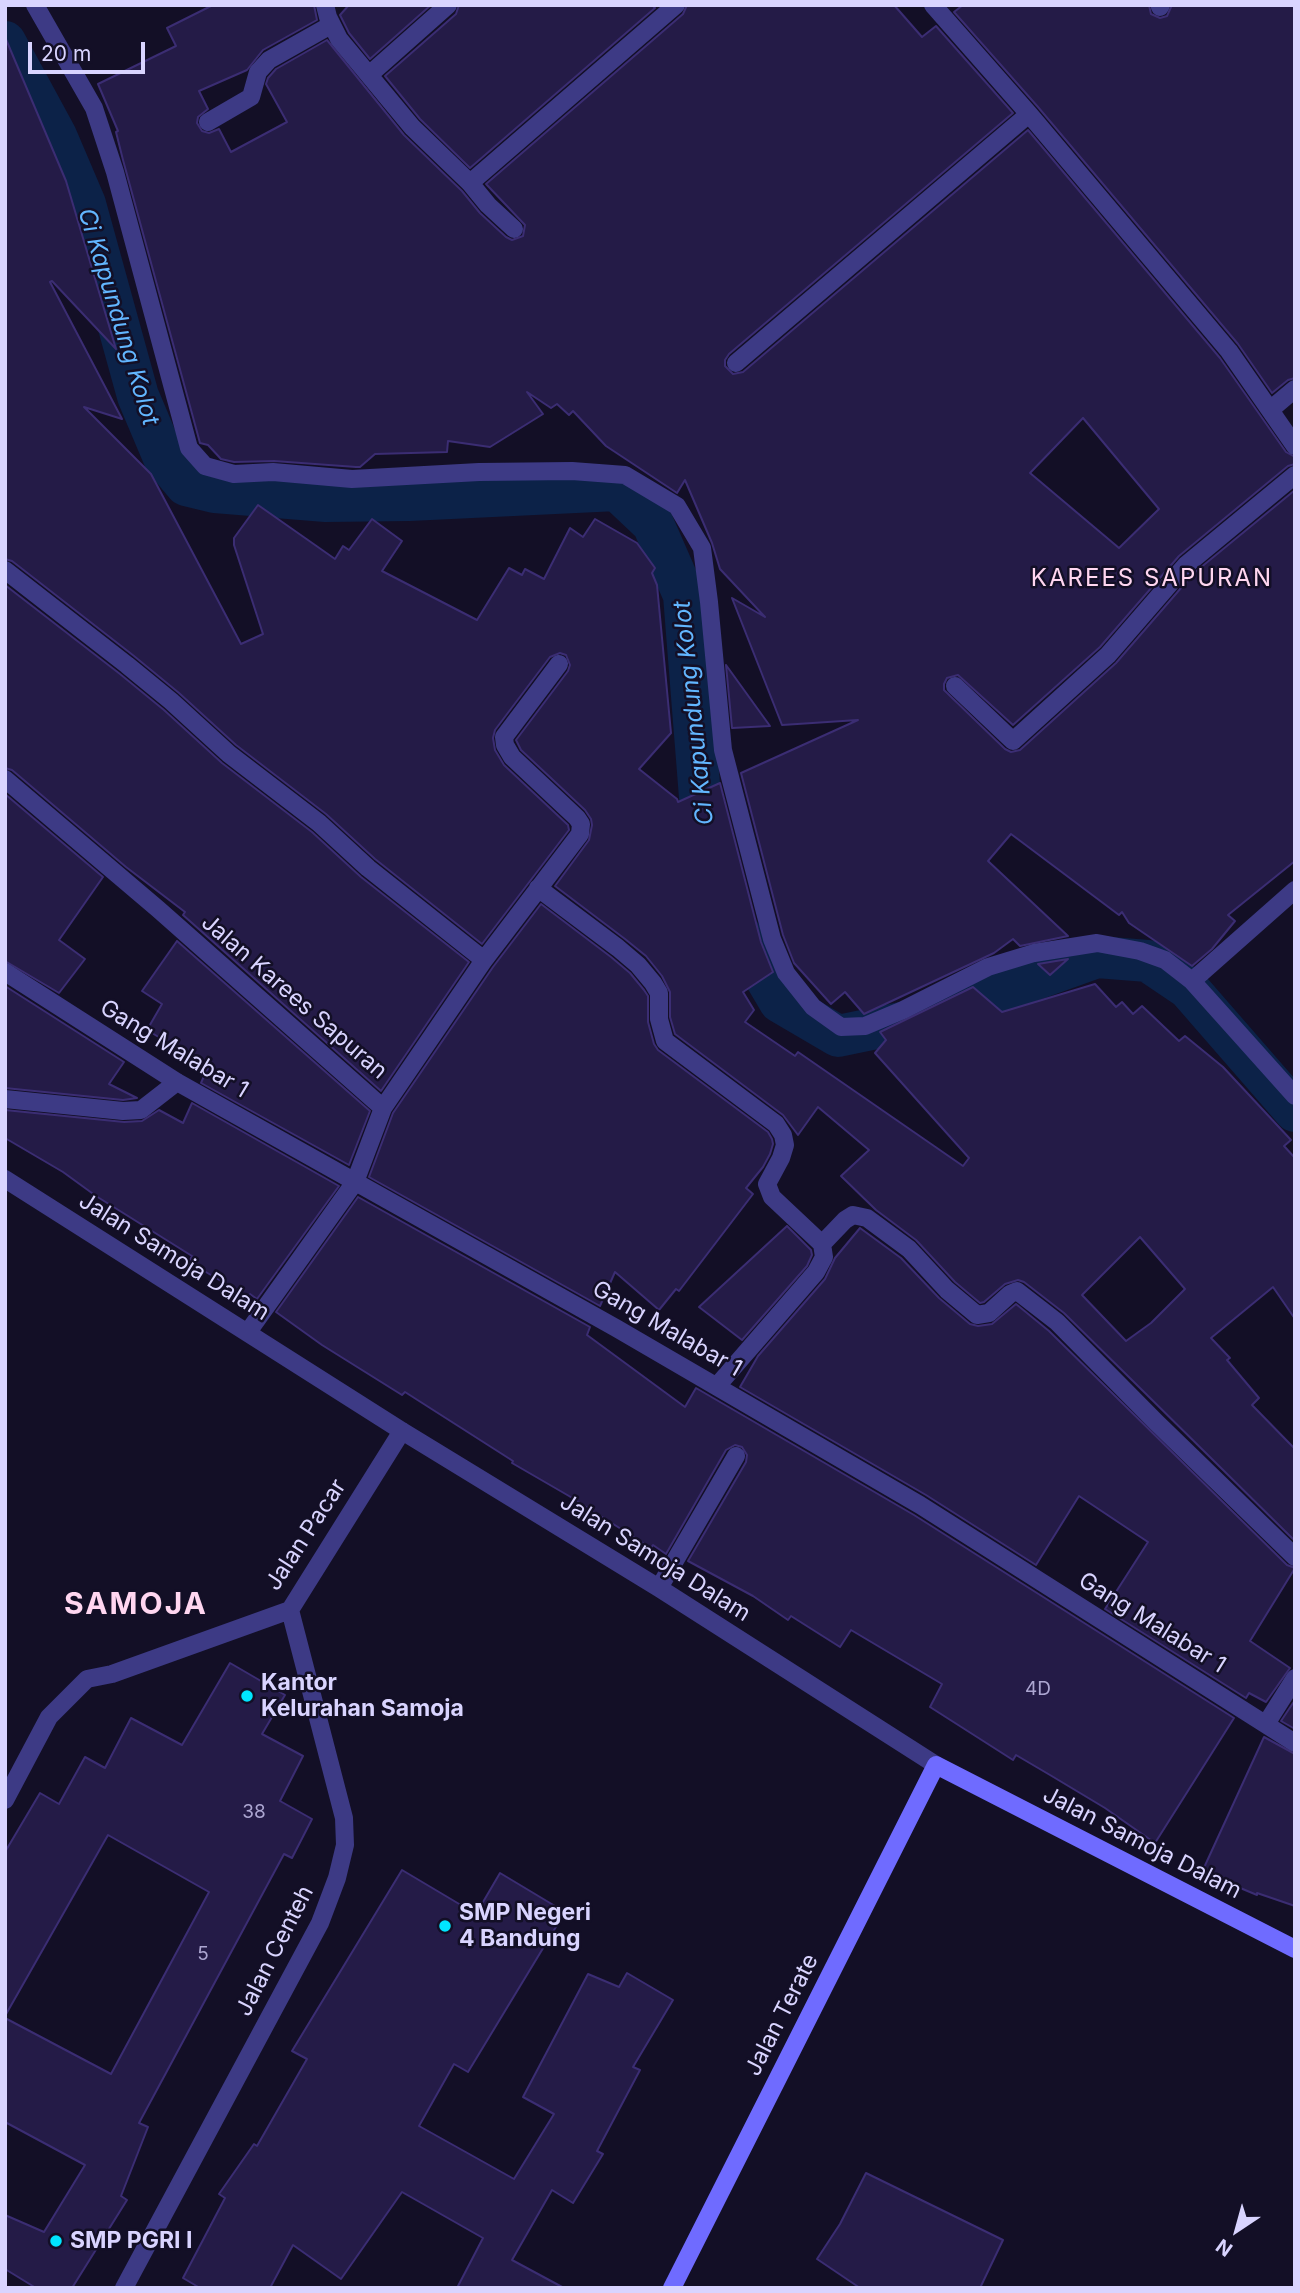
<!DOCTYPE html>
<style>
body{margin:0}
#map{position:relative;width:1300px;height:2293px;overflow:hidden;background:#130f26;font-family:Inter,sans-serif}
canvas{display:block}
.frame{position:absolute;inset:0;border:7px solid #d9d4ff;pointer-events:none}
.north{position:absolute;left:1202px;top:2195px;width:70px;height:70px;-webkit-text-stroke:5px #130f26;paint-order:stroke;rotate:216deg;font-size:19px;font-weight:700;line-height:28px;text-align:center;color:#d9d4ff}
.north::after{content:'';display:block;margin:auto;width:24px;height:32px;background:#d9d4ff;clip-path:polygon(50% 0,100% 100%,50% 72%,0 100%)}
.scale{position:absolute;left:28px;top:42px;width:117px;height:32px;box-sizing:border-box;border:4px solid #d9d4ff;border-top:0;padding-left:9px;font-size:21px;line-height:24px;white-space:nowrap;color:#d9d4ff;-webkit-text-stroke:5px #130f26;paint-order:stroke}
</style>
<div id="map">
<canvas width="1300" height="2293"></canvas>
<div class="frame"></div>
<div class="north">N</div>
<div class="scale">20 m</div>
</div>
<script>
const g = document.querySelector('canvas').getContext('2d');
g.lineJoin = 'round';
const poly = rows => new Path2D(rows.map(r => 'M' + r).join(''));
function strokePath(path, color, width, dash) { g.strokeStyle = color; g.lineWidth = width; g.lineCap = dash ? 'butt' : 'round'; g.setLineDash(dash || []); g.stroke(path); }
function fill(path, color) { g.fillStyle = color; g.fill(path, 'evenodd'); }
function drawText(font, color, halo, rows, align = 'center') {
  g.font = font + ' Inter,sans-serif'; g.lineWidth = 5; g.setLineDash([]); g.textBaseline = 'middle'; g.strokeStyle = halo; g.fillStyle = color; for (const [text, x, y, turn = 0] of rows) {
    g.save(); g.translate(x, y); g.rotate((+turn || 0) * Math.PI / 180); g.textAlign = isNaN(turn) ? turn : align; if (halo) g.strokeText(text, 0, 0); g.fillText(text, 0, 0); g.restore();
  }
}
strokePath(poly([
 [5,42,56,136,85,204,138,396,165,460,186,485,215,492,326,501,409,500,617,490,653,524,684,595,702,822,710,848],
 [737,929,780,1002,838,1036,930,1017,1097,957,1148,961,1188,988,1295,1111]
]), '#0c2248', 42);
const building = poly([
 [213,5,314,5,317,20,263,50,247,70,199,91,208,109,198,117,197,123,202,131,209,133,219,129,231,152,287,122,266,84,268,78,276,69,327,40,404,135,462,191,480,213,506,237,512,240,523,236,525,225,486,184,683,14,687,5,894,5,922,37,936,26,1013,113,729,354,725,360,725,366,733,374,743,372,1028,130,1220,358,1286,452,1295,457,1295,464,1288,466,1179,556,1100,647,1013,725,958,675,947,678,944,684,944,690,1005,749,1011,752,1020,750,1116,663,1194,573,1295,490,1295,861,1228,915,1235,921,1212,949,1192,966,1129,923,1122,912,1119,915,1011,834,988,861,1068,936,1020,946,1013,939,994,953,864,1014,845,992,831,1004,794,963,783,935,741,773,858,720,782,725,732,598,765,617,720,569,712,543,685,480,677,493,606,446,573,411,569,415,557,404,551,408,527,392,543,414,490,447,448,441,447,452,375,454,360,467,356,467,274,461,234,462,221,459,208,445,200,443,123,160,116,132,118,131,98,84,176,46,167,28,213,5],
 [1083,418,1159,509,1119,548,1030,473,1083,418],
 [349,5,431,5,370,59,349,33,340,15,349,5],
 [459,5,652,5,655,8,470,168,420,119,385,76,456,14,459,5],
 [963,5,1149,5,1151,14,1160,18,1167,16,1172,5,1295,5,1295,378,1288,380,1272,393,1238,344,1038,107,954,12,963,5],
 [5,37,66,181,116,349,52,281,50,282,122,419,84,407,151,474,241,644,263,634,234,545,234,538,258,505,335,559,343,546,349,550,372,519,402,541,382,571,477,620,509,568,522,575,525,569,544,579,570,528,583,537,595,519,637,543,655,568,652,573,657,585,671,733,639,769,677,799,678,802,720,783,761,942,773,972,743,992,754,1010,745,1022,795,1056,798,1052,963,1166,969,1158,875,1053,886,1040,880,1032,973,987,1002,1012,1095,984,1116,1007,1122,1002,1133,1014,1142,1006,1179,1041,1185,1036,1223,1067,1291,1140,1284,1146,1295,1158,1295,1319,1273,1287,1211,1338,1230,1358,1227,1360,1259,1398,1252,1405,1295,1449,1295,1541,1064,1313,1024,1282,1018,1280,1005,1284,984,1302,980,1303,955,1282,916,1240,876,1210,841,1176,869,1150,818,1107,798,1135,783,1115,675,1034,670,1017,670,992,662,976,646,956,625,939,555,886,589,840,592,825,591,819,585,810,521,750,516,740,568,671,570,665,566,655,560,653,550,657,495,730,493,738,495,750,504,765,568,825,569,830,482,944,375,859,326,814,236,745,179,693,134,656,12,561,5,559,5,37],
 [1140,1237,1185,1289,1151,1323,1126,1341,1082,1295,1140,1237],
 [5,585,120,674,164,710,222,763,312,832,361,877,469,962,381,1091,183,915,185,912,126,867,12,770,5,768,5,585],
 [726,665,770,726,732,728,726,665],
 [5,794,103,877,59,940,85,959,59,993,5,961,5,794],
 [541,904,611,957,630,973,644,990,648,996,648,1022,654,1044,658,1050,768,1132,772,1139,773,1144,770,1154,763,1167,746,1188,753,1194,679,1291,676,1289,659,1310,615,1272,600,1306,369,1177,393,1113,493,967,541,904],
 [177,941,370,1111,349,1165,201,1083,208,1067,147,1030,162,1004,142,991,177,941],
 [1068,959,1050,975,1038,964,1068,959],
 [5,986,124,1062,109,1084,137,1098,123,1100,5,1088,5,986],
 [192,1103,339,1186,257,1299,250,1294,248,1297,189,1262,192,1256,96,1196,63,1172,5,1138,5,1110,124,1122,142,1121,159,1110,183,1123,192,1103],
 [358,1197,590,1327,587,1335,685,1407,696,1388,914,1515,1234,1718,1155,1843,1105,1808,1050,1775,1016,1755,1013,1760,930,1707,942,1684,851,1630,840,1647,791,1616,788,1620,753,1596,688,1561,746,1462,747,1455,742,1447,735,1445,726,1450,666,1554,653,1545,651,1548,569,1496,512,1463,513,1461,405,1392,402,1395,322,1345,276,1312,358,1197],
 [787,1226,811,1250,812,1255,807,1266,742,1340,699,1307,787,1226],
 [860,1228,901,1258,939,1298,970,1324,978,1326,992,1324,1016,1304,1049,1331,1287,1565,1295,1568,1250,1641,1290,1668,1266,1702,1249,1693,1246,1698,1105,1609,1148,1542,1079,1496,1036,1565,926,1495,740,1387,758,1356,825,1279,835,1258,860,1228],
 [230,1663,285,1695,262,1734,303,1756,280,1801,312,1819,292,1858,284,1854,139,2123,148,2127,121,2196,127,2200,72,2288,36,2288,5,2269,5,2215,44,2232,85,2165,5,2122,5,2018,111,2074,209,1892,108,1835,5,2016,5,1852,40,1793,59,1804,85,1757,105,1768,131,1718,182,1745,230,1663],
 [1295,1700,1295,1729,1281,1721,1295,1700],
 [1264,1737,1295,1754,1295,1906,1257,1893,1257,1895,1202,1872,1264,1737],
 [402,1870,476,1914,500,1873,565,1912,468,2072,454,2064,419,2126,514,2179,554,2114,523,2097,588,1974,619,1987,627,1973,673,2000,633,2067,640,2070,597,2151,603,2154,573,2203,552,2190,512,2260,564,2288,457,2288,483,2238,402,2192,341,2279,293,2245,270,2288,200,2288,183,2278,225,2198,219,2194,254,2144,257,2146,307,2059,292,2051,402,1870],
 [866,2173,1003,2240,980,2288,860,2288,817,2259,840,2224,866,2173]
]);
fill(building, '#241b47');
strokePath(building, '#3b2d73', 2);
strokePath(poly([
 [35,5,94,108,115,172,189,448,205,466,234,474,273,472,352,479,479,472,572,471,625,475,677,506,702,548,709,602,723,750,772,939,786,973,813,1007,841,1027,865,1026,903,1010,988,967,1034,953,1097,943,1140,951,1165,960,1192,981,1295,890],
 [325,5,328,17,339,39,412,127,470,183,488,205,514,229],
 [933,5,1029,114,1229,351,1295,446],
 [1160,7,1161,5],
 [369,75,448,5],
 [208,122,251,97,258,72,269,60,331,25],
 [470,183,676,5],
 [736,363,1029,114],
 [1270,410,1295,389],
 [5,570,127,665,171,701,229,754,319,823,368,868,484,960],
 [955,686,1013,741,1108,655,1186,565,1295,475],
 [5,779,158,909,383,1108],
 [538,888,618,948,638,965,653,983,659,993,659,1019,665,1041,776,1124,783,1135,785,1145,781,1158,767,1184,772,1197,822,1244,824,1257,816,1272,717,1386],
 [5,972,177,1082,616,1328,920,1505,1295,1743],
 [1192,981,1295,1096],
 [5,1099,123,1111,141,1110,177,1082],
 [5,1179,402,1431,659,1588,936,1765],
 [822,1244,845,1220,853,1215,867,1218,909,1249,947,1290,977,1315,989,1313,1010,1294,1017,1291,1057,1322,1156,1422,1295,1557],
 [248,1332,355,1182,383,1108,484,960,580,834,581,824,577,818,512,757,505,745,504,737,559,664],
 [659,1588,736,1456],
 [1266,1724,1295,1678],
 [5,1800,49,1717,87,1679,112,1674,290,1610,402,1431],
 [124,2288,320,1923,337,1878,345,1845,344,1818,290,1610]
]), '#3d3a85', 18);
strokePath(poly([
 [672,2288,936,1765,1295,1949]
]), '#6f6bff', 18);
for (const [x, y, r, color] of [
 [247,1696,7,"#00e5ff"],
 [445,1926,7,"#00e5ff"],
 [56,2241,7,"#00e5ff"]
]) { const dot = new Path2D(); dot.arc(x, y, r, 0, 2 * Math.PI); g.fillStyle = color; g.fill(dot); strokePath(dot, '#130f26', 2.5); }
drawText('19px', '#aca6d1', null, [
 ["4D",1038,1689],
 ["38",254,1812],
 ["5",203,1954]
]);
drawText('23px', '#d9d4ff', '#130f26', [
 ["Jalan Karees Sapuran",294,997,41],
 ["Gang Malabar 1",174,1049,31],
 ["Jalan Samoja Dalam",174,1257,32],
 ["Gang Malabar 1",667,1329,30],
 ["Jalan Pacar",306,1535,-57],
 ["Jalan Samoja Dalam",655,1558,32],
 ["Gang Malabar 1",1152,1623,32],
 ["Jalan Samoja Dalam",1142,1843,27],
 ["Jalan Centeh",275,1951,-63],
 ["Jalan Terate",782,2015,-63]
]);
drawText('bold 23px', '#d9d4ff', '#130f26', [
 ["Kantor",261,1683],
 ["Kelurahan Samoja",261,1709],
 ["SMP Negeri",459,1913],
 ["4 Bandung",459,1939],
 ["SMP PGRI I",70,2241]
], 'left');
drawText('italic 24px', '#62b6ff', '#130f26', [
 ["Ci Kapundung Kolot",118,317,73],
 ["Ci Kapundung Kolot",694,713,-96]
]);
g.letterSpacing = '2px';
drawText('24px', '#ffd6f0', '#130f26', [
 ["KAREES SAPURAN",1152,579]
]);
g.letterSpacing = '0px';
g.letterSpacing = '2px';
drawText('bold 30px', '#ffd6f0', '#130f26', [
 ["SAMOJA",136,1605]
]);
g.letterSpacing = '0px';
</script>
